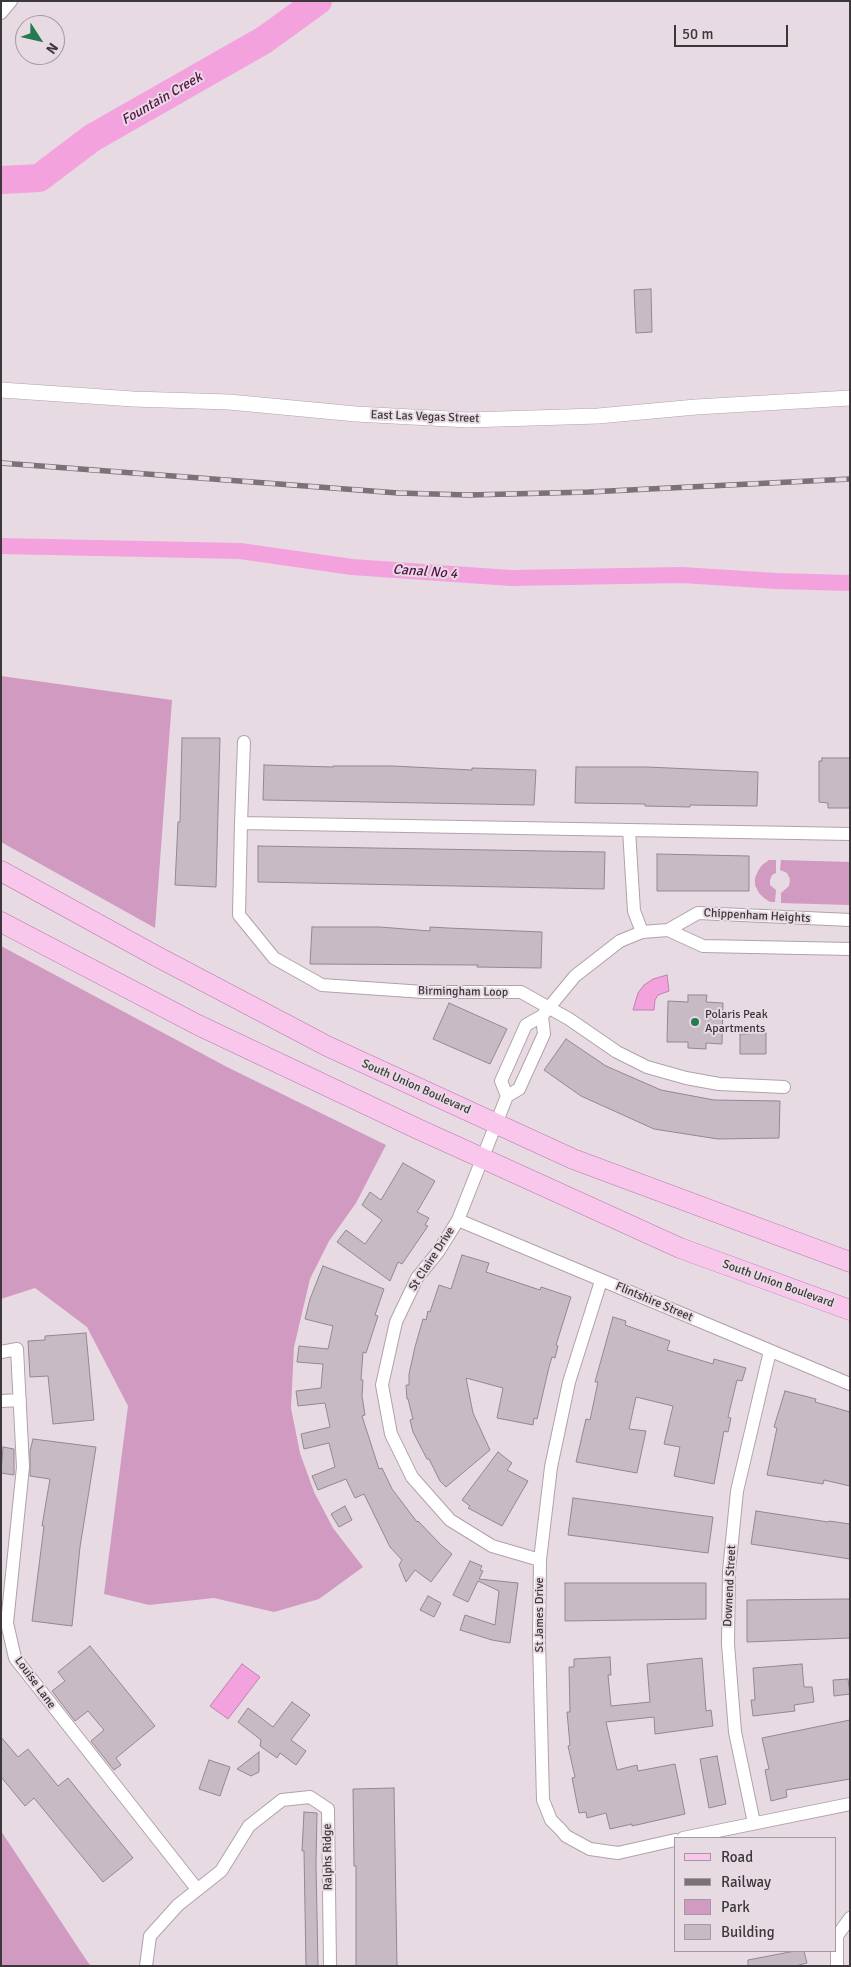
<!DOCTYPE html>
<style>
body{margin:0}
#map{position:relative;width:851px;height:1967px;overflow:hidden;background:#e8dae3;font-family:Signika,sans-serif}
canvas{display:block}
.frame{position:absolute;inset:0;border:2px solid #3c373b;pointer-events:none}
.legend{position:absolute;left:674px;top:1837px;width:162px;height:115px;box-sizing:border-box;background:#e8dae3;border:1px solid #a399a0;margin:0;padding:6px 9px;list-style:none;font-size:15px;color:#3c373b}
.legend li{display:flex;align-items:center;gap:10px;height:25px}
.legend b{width:25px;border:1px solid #a399a0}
.north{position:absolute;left:15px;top:15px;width:50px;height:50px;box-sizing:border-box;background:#e8dae3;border:1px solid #a399a0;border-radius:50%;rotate:125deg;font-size:14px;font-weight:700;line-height:20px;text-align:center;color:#3c373b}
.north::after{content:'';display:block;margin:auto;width:18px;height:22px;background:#247b4f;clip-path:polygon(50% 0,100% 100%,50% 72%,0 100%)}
.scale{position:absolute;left:674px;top:25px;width:114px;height:22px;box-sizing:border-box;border:2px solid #3c373b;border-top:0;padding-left:6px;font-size:15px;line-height:18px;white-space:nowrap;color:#3c373b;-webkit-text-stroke:4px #e8dae3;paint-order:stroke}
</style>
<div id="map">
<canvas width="851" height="1967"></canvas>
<div class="frame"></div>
<ul class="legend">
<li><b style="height:6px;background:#f9c6ec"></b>Road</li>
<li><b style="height:6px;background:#7a7277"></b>Railway</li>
<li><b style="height:14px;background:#d09ac1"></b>Park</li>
<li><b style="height:14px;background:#c8bac4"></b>Building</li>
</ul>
<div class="north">N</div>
<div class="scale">50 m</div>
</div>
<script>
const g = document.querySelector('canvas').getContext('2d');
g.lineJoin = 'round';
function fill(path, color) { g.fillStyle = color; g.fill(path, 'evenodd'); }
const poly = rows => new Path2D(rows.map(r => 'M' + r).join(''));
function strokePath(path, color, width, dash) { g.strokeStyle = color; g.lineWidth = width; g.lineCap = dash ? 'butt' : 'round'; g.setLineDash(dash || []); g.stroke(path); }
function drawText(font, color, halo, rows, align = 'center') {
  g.font = font + ' Signika,sans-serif'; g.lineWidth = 4; g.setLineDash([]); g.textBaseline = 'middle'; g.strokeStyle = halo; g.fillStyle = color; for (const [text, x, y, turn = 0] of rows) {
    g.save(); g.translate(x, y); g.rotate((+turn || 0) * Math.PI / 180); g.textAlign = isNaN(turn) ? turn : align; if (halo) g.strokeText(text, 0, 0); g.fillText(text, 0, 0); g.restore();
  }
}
fill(poly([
 [1,676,172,700,155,928,1,842],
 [769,860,776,860,776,873,772,875,770,880,770,885,776,890,775,902,770,902,764,898,759,893,755,885,755,878,758,871,762,865],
 [781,860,850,862,850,905,781,903,781,893,789,886,790,879,787,873,780,870],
 [1,946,227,1067,386,1145,356,1203,329,1241,310,1279,294,1347,291,1408,300,1453,314,1492,333,1528,363,1567,319,1599,274,1612,214,1598,149,1605,104,1594,128,1406,87,1327,35,1288,1,1299],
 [1,1831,87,1961,91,1966,1,1966]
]), '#d09ac1');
const water = poly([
 [667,975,669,991,658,995,655,1000,654,1010,633,1010,638,993,644,985,653,979,667,975],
 [242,1664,260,1677,228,1719,210,1706,242,1664]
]);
fill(water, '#f3a2de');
strokePath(water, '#bc82ad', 1);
strokePath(poly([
 [1,546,240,551,352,567,511,578,682,575,776,581,850,583]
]), '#f3a2de', 16);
strokePath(poly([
 [1,180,39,178,92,138,264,40,318,1]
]), '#f3a2de', 28);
const building = poly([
 [651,289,652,332,636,333,634,290,651,289],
 [182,738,220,738,216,887,175,885,178,822,180,822,182,738],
 [822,758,850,758,850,808,828,808,828,803,819,802,819,761,822,761,822,758],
 [264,765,333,767,333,766,393,766,472,770,472,768,536,770,534,805,263,800,264,765],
 [576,767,647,767,758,772,757,806,690,805,690,807,645,806,645,804,575,803,576,767],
 [258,846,605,852,604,889,258,882,258,846],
 [657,854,749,856,749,891,657,891,657,854],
 [312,927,380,927,430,931,430,927,448,928,542,932,541,968,477,967,478,965,310,964,312,927],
 [688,995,707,995,706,1002,723,1003,722,1044,706,1043,706,1049,688,1048,688,1042,667,1042,668,1001,688,1002,688,995],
 [449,1003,507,1029,490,1064,433,1039,449,1003],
 [766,1033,766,1054,740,1054,740,1034,766,1033],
 [566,1039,606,1066,661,1090,714,1100,780,1101,779,1138,718,1139,654,1129,581,1096,544,1070,566,1039],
 [403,1163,435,1181,417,1212,429,1218,425,1225,428,1226,402,1264,398,1262,390,1281,337,1242,346,1230,365,1244,382,1220,362,1205,370,1192,381,1200,403,1163],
 [462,1255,489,1263,486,1272,540,1290,541,1287,571,1297,556,1345,558,1346,555,1358,552,1357,549,1367,537,1419,534,1418,533,1425,497,1418,503,1388,466,1378,473,1413,490,1450,446,1487,440,1481,429,1459,427,1459,413,1432,410,1420,413,1419,408,1399,407,1399,406,1385,409,1385,409,1374,415,1347,423,1319,426,1320,428,1311,430,1312,439,1285,451,1289,462,1255],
 [323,1266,384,1289,375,1315,378,1316,366,1353,363,1352,361,1380,363,1380,362,1396,365,1415,362,1416,379,1469,382,1468,392,1489,417,1522,418,1521,441,1545,452,1554,431,1582,415,1570,406,1582,399,1565,402,1560,390,1547,364,1494,355,1498,346,1479,318,1490,312,1476,335,1467,329,1443,304,1449,301,1434,330,1427,325,1403,298,1406,296,1391,321,1388,323,1364,297,1362,299,1346,328,1349,333,1326,305,1319,310,1299,323,1266],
 [613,1317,626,1321,625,1325,670,1341,667,1350,713,1364,714,1359,746,1368,742,1381,737,1380,728,1417,731,1418,728,1432,724,1431,714,1484,674,1476,680,1447,664,1444,673,1406,636,1397,629,1429,646,1431,637,1473,576,1462,586,1419,590,1420,598,1382,595,1382,613,1317],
 [86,1333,94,1420,53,1424,48,1376,30,1377,28,1341,45,1340,45,1336,86,1333],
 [785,1391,816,1399,815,1402,850,1412,850,1486,824,1480,823,1484,767,1475,777,1428,774,1427,785,1391],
 [33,1439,96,1447,80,1547,72,1626,32,1621,44,1526,42,1526,50,1479,30,1476,30,1451,33,1439],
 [3,1447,14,1449,14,1475,1,1473,3,1447],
 [498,1452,512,1463,507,1470,528,1481,502,1526,468,1508,470,1506,462,1500,498,1452],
 [573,1498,713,1517,708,1553,568,1535,573,1498],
 [345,1506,352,1520,339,1527,331,1514,345,1506],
 [756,1511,828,1522,829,1521,850,1524,850,1559,751,1544,756,1511],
 [470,1561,482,1566,480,1570,483,1571,479,1579,518,1583,510,1643,492,1640,460,1630,465,1615,495,1625,499,1591,478,1581,468,1602,453,1595,470,1561],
 [565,1583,706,1583,706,1619,565,1621,565,1583],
 [428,1596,441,1603,434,1617,420,1610,428,1596],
 [850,1599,850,1638,747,1642,747,1600,850,1599],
 [90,1646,155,1726,116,1758,121,1765,114,1770,91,1741,104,1730,88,1711,75,1721,52,1691,65,1681,58,1672,90,1646],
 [610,1657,611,1675,608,1675,611,1706,650,1702,647,1664,702,1658,706,1711,711,1710,713,1726,655,1734,654,1717,606,1722,617,1770,637,1765,638,1771,675,1764,685,1814,632,1826,632,1824,610,1829,606,1813,587,1818,586,1812,579,1813,572,1778,575,1777,568,1746,570,1745,567,1712,570,1712,569,1667,574,1667,574,1659,610,1657],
 [802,1664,804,1687,812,1687,814,1702,794,1705,795,1711,753,1716,751,1700,755,1700,753,1668,802,1664],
 [848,1679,850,1694,834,1696,833,1680,848,1679],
 [292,1702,310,1715,291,1740,306,1751,296,1765,280,1753,277,1758,260,1746,261,1740,238,1722,248,1708,273,1727,292,1702],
 [850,1720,850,1779,786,1790,787,1797,771,1801,765,1770,769,1769,762,1738,850,1720],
 [1,1737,18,1757,28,1749,58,1786,68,1778,133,1858,103,1882,34,1798,25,1806,1,1777,1,1737],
 [259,1752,259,1772,251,1776,237,1769,259,1752],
 [717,1756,726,1804,709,1808,700,1759,717,1756],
 [209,1760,230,1767,220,1796,199,1789,209,1760],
 [394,1788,397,1966,356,1966,356,1866,354,1866,353,1789,394,1788],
 [304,1812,317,1813,316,1864,318,1966,306,1966,304,1851,302,1851,304,1812],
 [795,1951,804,1951,807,1963,795,1966,748,1966,748,1960,795,1951]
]);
fill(building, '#c8bac4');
strokePath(building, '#948790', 1);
const minor = poly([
 [1,13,11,1],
 [241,823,244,742],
 [629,830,850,834],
 [668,930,703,946,850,949],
 [642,932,634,911,629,830,241,823,239,915,274,958,322,985,424,992,521,992,569,1019,617,1052,647,1067,686,1078,719,1084,784,1087],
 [507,1096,501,1081,526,1025,542,1016,575,976,620,941,642,932,668,930,698,913,850,920],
 [458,1220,850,1384],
 [601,1281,569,1382,551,1467,540,1560,539,1640,543,1800,551,1820,561,1830,566,1836,590,1849,618,1853,675,1840],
 [1,1352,17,1349,23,1467,7,1623,15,1658,197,1889],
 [1,1401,20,1400],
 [540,1560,492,1546,450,1520,412,1477,391,1434,382,1385,396,1322,417,1278,438,1252,458,1220,507,1096,519,1089,544,1034,542,1016],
 [754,1823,735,1732,728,1644,729,1571,737,1491,770,1351],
 [683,1838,850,1804],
 [146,1966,150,1936,178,1905,221,1871,249,1826,282,1800,310,1797,328,1809,330,1966],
 [837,1966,837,1936,850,1918]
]);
const tertiary = poly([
 [1,390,133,399,229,402,356,414,468,420,598,416,696,407,850,398]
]);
const primary = poly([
 [1,871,156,956,327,1046,573,1159,850,1262],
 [1,922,198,1025,418,1129,680,1248,850,1310]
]);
strokePath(minor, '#afa2ab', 14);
strokePath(tertiary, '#afa2ab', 16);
strokePath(primary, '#b47ba6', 21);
strokePath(minor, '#fff', 12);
strokePath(tertiary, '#fff', 15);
strokePath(primary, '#f9c6ec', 20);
const rail = poly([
 [1,463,398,493,469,495,589,492,850,479]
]);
strokePath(rail, '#7a7277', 5.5);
strokePath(rail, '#e8dae3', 4, [11]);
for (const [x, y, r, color] of [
 [695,1022,5,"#247b4f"]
]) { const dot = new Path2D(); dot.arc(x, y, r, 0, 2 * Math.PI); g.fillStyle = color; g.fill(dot); strokePath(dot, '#e8dae3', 2); }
drawText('12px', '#3c373b', '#e8dae3', [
 ["East Las Vegas Street",425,417,2],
 ["Chippenham Heights",757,916,3],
 ["Birmingham Loop",463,992,1],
 ["South Union Boulevard",416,1087,24],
 ["St Claire Drive",432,1259,-57],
 ["South Union Boulevard",778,1284,20],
 ["Flintshire Street",654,1302,23],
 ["Downend Street",730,1586,-87],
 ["St James Drive",540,1615,-90],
 ["Louise Lane",35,1683,54],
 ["Ralphs Ridge",328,1857,-91]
]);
drawText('12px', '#3c373b', '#e8dae3', [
 ["Polaris Peak",705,1015],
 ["Apartments",705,1029]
], 'left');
drawText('italic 14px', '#561049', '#e8dae3', [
 ["Fountain Creek",162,99,-30],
 ["Canal No 4",425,572,4]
]);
</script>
